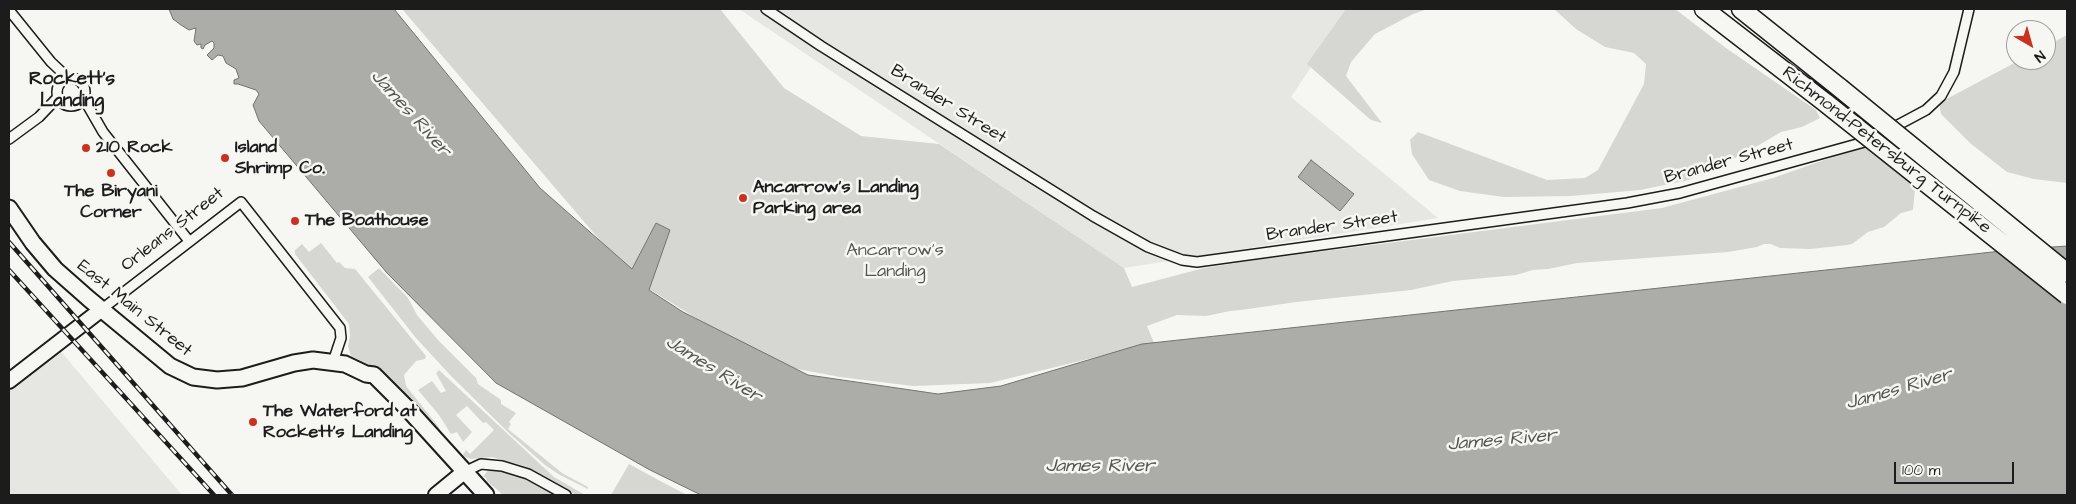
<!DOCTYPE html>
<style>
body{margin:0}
#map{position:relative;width:2076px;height:504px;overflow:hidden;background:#f6f6f2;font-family:"Architects Daughter",sans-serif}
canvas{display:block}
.frame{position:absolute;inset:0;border:10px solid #1c1c1c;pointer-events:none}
.north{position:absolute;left:2006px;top:20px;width:50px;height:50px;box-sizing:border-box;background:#f6f6f2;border:1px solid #9f9f9c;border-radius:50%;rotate:142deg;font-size:14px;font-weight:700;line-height:20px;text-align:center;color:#1c1c1c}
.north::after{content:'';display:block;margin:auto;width:18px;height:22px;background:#c8321e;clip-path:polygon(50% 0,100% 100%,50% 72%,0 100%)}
.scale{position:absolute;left:1894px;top:462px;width:120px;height:22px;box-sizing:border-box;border:2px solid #1c1c1c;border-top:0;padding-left:6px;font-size:15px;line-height:18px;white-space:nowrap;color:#1c1c1c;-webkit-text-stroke:4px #f6f6f2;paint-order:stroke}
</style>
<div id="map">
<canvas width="2076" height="504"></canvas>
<div class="frame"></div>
<div class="north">N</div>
<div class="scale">100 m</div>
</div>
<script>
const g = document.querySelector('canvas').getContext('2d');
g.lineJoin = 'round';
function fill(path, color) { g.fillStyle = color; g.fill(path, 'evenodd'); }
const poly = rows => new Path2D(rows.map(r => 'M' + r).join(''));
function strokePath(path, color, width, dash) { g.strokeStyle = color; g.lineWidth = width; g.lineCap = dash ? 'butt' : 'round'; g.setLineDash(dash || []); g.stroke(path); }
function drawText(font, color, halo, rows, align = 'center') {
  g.font = font + ' "Architects Daughter",sans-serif'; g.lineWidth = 5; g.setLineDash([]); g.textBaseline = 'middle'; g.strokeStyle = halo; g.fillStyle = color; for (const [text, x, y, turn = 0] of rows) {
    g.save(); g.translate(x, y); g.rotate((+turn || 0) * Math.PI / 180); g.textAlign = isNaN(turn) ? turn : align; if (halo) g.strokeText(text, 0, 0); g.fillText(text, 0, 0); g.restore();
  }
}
fill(poly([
 [739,9,1350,9,1291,97,1438,218,1124,268],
 [58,348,182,495,9,495,9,387]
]), '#e6e6e2');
fill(poly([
 [402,9,720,9,784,88,861,136,939,144,1124,268,1132,287,1204,268,1263,259,1662,208,1773,178,1864,146,1912,180,1915,189,1913,210,1901,213,1884,227,1868,232,1852,244,1847,245,1810,249,1780,248,1771,244,1764,244,1757,247,1728,252,1577,263,1548,269,1533,270,1516,275,1453,281,1411,290,1296,302,1241,310,1230,311,1206,316,1177,315,1147,326,1154,343,990,383,913,386,840,377,771,364,649,289,670,230,656,223,632,269,604,245],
 [1346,9,1428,9,1413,14,1375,34,1351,62,1346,76,1382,123,1371,120,1307,64],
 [1554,9,1675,9,1726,48,1816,110,1820,118,1802,127,1781,132,1747,152,1689,180,1640,190,1571,196,1504,197,1460,191,1429,180,1412,154,1410,140,1418,132,1547,180,1585,178,1598,170,1644,84,1646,64,1634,53,1605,47,1576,29],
 [2067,35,2067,183,2034,179,2007,172,1970,143,1941,114,1939,103,2020,60,2046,60,2046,46],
 [321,243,337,263,339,262,345,268,355,269,426,356,425,359,416,361,404,375,406,386,438,426,443,436,384,376,367,364,351,356,348,346,350,336,349,324,295,254,295,250,302,244,309,252],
 [379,268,408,298,417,315,438,340,476,378,478,384,501,400,501,404,516,413,509,422,511,424,508,429,562,473,588,487,588,489,560,475,545,465,510,434,452,377,416,338,368,277],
 [439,370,554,477,585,495,576,495,524,466,492,457,471,459,465,457,463,455,466,450,470,454,494,430,486,422,483,423,467,406,456,415,472,432,463,442,457,432,451,434,439,415,418,390,432,381,441,393,446,391,436,373],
 [629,464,662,482,687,495,611,495],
 [493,469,532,481,559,495,503,495,487,481,486,477,483,477,488,470]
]), '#d6d6d2');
const water = poly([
 [169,9,394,9,540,188,632,269,656,223,670,230,649,290,683,312,808,375,938,394,1001,386,1142,344,2011,250,2067,246,2067,495,701,495,650,470,496,383,387,273,259,121,253,105,259,94,256,90,238,84,234,84,234,80,239,78,236,69,226,63,223,56,218,55,212,60,207,55,214,48,214,43,212,41,205,45,203,49,201,48,201,44,197,45,194,41,196,28,189,30,181,25,173,19,169,9],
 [1311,160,1354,194,1340,211,1298,177,1311,160]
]);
fill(water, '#acaca9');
strokePath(water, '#727271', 1);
const street = poly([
 [766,9,821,46,1093,216,1148,247,1182,260,1197,262,1627,203,1680,193,1868,141,1926,110,1941,96,1954,72,1969,9],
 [9,10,51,62,68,78],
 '57 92a14 14 0 1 1 28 0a14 14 0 1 1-28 0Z',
 [84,99,103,132,189,241],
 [9,139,39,117,58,97],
 [102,309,241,202,340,328,341,338,333,362],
 [464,472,481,464,502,466,528,474,566,495]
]);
const secondary = poly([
 [9,381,102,309],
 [436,495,464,472]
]);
const primary = poly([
 [9,208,33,243,55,269,89,299,170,366,193,377,217,380,242,378,294,363,313,360,345,364,366,374,374,375,407,408,486,495]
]);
const highway = poly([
 [1704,9,1827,104],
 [1741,9,1840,88]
]);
strokePath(street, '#1c1c1c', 12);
strokePath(secondary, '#1c1c1c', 18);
strokePath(primary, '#1c1c1c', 19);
strokePath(highway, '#1c1c1c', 21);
strokePath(street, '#f6f6f2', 9);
strokePath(secondary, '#f6f6f2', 14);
strokePath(primary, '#f6f6f2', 15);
strokePath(highway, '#f6f6f2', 18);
const rail = poly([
 [9,242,232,495],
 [9,270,214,495]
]);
strokePath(rail, '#1c1c1c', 4.5);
strokePath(rail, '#f6f6f2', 2.5, [8]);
const highwayBridge = poly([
 [1840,88,2067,273],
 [1827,104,2067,295]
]);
strokePath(highwayBridge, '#1c1c1c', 21, []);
strokePath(highwayBridge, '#f6f6f2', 18);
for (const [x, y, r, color] of [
 [86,148,5,"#c8321e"],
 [225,158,5,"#c8321e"],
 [111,173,5,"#c8321e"],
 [743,198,5,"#c8321e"],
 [295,221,5,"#c8321e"],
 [253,422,5,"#c8321e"]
]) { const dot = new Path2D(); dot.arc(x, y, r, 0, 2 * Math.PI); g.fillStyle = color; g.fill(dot); strokePath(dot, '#f6f6f2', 2); }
drawText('18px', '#1c1c1c', '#f6f6f2', [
 ["Brander Street",948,105,32],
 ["Richmond-Petersburg Turnpike",1886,151,38],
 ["Brander Street",1729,162,-15],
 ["Brander Street",1332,227,-8],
 ["Orleans Street",173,230,-38],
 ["East Main Street",134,309,39]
]);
drawText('bold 18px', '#1c1c1c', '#f6f6f2', [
 ["210 Rock",96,148],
 ["Island",235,148],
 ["Shrimp Co.",235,169],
 ["Ancarrow's Landing",753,188],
 ["Parking area",753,209],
 ["The Biryani",111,192,"center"],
 ["Corner",111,213,"center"],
 ["The Boathouse",305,221],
 ["The Waterford at",263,412],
 ["Rockett's Landing",263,433]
], 'left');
drawText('18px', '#545453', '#f6f6f2', [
 ["Ancarrow's",895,251],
 ["Landing",895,272]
]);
drawText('bold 19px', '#1c1c1c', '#f6f6f2', [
 ["Rockett's",72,80],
 ["Landing",72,102]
]);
drawText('italic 19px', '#565654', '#f6f6f2', [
 ["James River",410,114,48],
 ["James River",713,370,32],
 ["James River",1899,390,-16],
 ["James River",1502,441,-5],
 ["James River",1100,467]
]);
</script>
